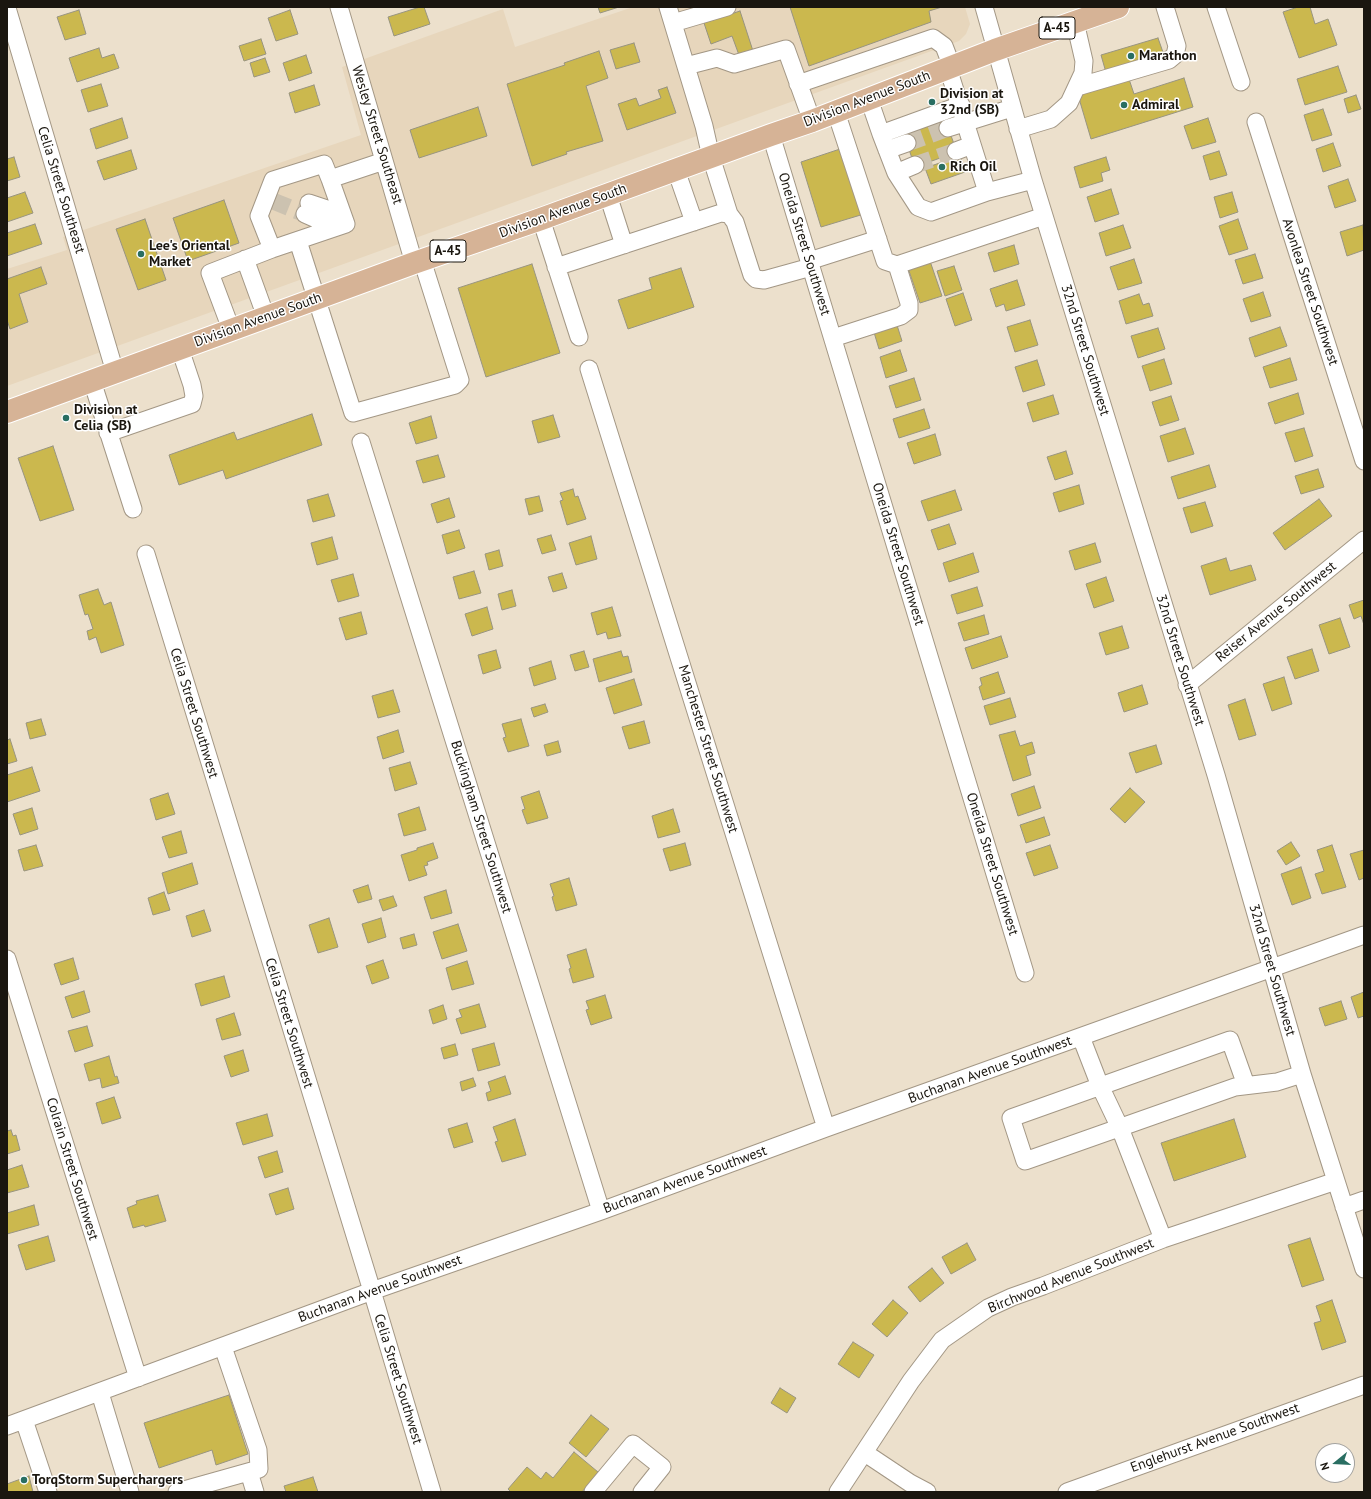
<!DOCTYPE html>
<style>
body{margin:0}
#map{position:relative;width:1371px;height:1499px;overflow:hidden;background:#ece0cc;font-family:"PT Sans",sans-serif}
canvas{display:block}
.frame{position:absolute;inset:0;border:8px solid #1a160f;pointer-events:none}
.north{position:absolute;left:1315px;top:1443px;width:40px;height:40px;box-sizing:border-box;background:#fff;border:1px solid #a3a29f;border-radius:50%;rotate:252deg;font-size:11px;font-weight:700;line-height:16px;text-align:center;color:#1a160f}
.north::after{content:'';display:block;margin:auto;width:14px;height:18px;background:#296e62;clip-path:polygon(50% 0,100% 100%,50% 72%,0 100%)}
</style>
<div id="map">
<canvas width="1371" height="1499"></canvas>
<div class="frame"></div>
<div class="north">N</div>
</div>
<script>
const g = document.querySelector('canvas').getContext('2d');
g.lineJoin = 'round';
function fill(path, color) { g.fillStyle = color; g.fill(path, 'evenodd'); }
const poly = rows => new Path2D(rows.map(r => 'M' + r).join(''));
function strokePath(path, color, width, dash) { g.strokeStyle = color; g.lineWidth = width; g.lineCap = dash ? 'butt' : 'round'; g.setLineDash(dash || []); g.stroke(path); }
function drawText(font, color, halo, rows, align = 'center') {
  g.font = font + ' "PT Sans",sans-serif'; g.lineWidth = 3; g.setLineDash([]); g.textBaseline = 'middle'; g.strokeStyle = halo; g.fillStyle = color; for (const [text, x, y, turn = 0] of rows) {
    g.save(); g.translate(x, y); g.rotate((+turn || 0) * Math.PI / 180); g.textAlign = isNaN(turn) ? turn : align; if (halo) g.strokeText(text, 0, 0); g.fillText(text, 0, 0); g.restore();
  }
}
fill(poly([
 [633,7,965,7,970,24,966,34,959,41,7,386,7,269,67,250,63,237,361,135,342,67,503,9,515,47]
]), '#e7d6bc');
const building = poly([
 [420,7,424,7,430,24,394,36,388,17,420,7],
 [598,7,619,7,600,13,598,7],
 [790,7,942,7,929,11,931,22,809,66,790,7],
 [1298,7,1310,7,1315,24,1328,19,1337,45,1299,58,1283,12,1298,7],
 [79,10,86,34,65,40,57,17,79,10],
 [290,10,298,34,276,41,268,18,290,10],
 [740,11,753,51,739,55,732,36,711,44,704,23,740,11],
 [1158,38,1165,58,1107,76,1101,55,1158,38],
 [261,39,266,54,244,61,239,46,261,39],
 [634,43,640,62,616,69,610,50,634,43],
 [99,48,102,58,114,54,119,68,77,82,69,58,99,48],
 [599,51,608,78,586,86,603,141,566,152,567,154,532,166,507,84,565,65,564,63,599,51],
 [306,55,312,73,289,81,283,63,306,55],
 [265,58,270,72,254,77,250,63,265,58],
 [1338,66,1347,92,1305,105,1297,79,1338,66],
 [1184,78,1193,107,1091,139,1078,95,1129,79,1134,94,1184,78],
 [101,84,108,106,88,112,81,90,101,84],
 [314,85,320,105,295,113,289,93,314,85],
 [667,87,676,113,627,130,618,104,636,98,639,106,661,98,658,90,667,87],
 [1356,95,1361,109,1348,113,1344,99,1356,95],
 [478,107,487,136,419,158,410,130,478,107],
 [1323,109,1332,135,1312,141,1304,115,1323,109],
 [943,114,957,152,915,167,902,129,943,114],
 [122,118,128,138,96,149,90,129,122,118],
 [1208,118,1216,142,1192,149,1184,126,1208,118],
 [1333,143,1341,166,1323,172,1316,149,1333,143],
 [843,148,864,214,821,227,801,162,843,148],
 [131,150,137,169,104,180,97,161,131,150],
 [1219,151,1227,175,1210,180,1203,156,1219,151],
 [960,156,965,172,931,184,925,168,960,156],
 [14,157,20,177,7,181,7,159,14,157],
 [1106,157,1110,170,1101,173,1103,181,1080,188,1074,167,1106,157],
 [1348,179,1356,201,1335,208,1328,186,1348,179],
 [1111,189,1119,214,1095,222,1087,197,1111,189],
 [25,192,33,213,7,222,7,198,25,192],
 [1232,192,1238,212,1220,218,1214,197,1232,192],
 [224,200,239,243,188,261,173,218,224,200],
 [145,219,166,280,138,290,116,229,145,219],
 [1238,219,1248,249,1229,255,1219,226,1238,219],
 [35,224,42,244,7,256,7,233,35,224],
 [1123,225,1131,248,1106,256,1099,233,1123,225],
 [1363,225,1364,250,1347,256,1340,232,1363,225],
 [1014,245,1019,264,994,272,988,253,1014,245],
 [1255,254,1263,278,1243,284,1235,260,1255,254],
 [1134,259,1142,283,1118,290,1110,267,1134,259],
 [930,261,942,296,920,303,908,268,930,261],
 [532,264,560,353,486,377,458,288,532,264],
 [954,266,962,290,945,296,937,271,954,266],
 [41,267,47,284,19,294,28,322,10,329,7,320,7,279,41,267],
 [681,268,694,307,628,329,618,300,652,289,649,278,681,268],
 [1017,280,1025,305,1006,311,1004,304,996,307,990,289,1017,280],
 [1263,292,1271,316,1251,322,1243,299,1263,292],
 [963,293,972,320,955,326,946,299,963,293],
 [1139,294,1143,305,1149,303,1153,316,1126,324,1119,301,1139,294],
 [1030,320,1038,345,1015,352,1007,327,1030,320],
 [896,322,902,341,879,349,873,329,896,322],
 [1280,327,1287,346,1255,357,1249,338,1280,327],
 [1158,328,1165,349,1138,358,1131,336,1158,328],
 [900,350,907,371,886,378,880,357,900,350],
 [1290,358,1297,380,1270,388,1263,367,1290,358],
 [1164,359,1172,384,1150,391,1142,366,1164,359],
 [1037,360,1045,385,1023,392,1015,367,1037,360],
 [914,378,921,400,896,408,889,386,914,378],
 [1298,393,1304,414,1275,424,1268,403,1298,393],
 [1053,395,1059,414,1033,422,1027,403,1053,395],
 [1171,396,1179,420,1160,426,1152,402,1171,396],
 [924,409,930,428,899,438,893,419,924,409],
 [312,414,322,445,226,479,223,470,179,485,169,455,234,432,237,440,312,414],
 [553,415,560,437,538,443,532,421,553,415],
 [431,416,437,438,416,444,409,423,431,416],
 [1185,428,1194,454,1168,462,1160,436,1185,428],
 [1304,428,1313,456,1295,462,1285,433,1304,428],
 [935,434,941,455,914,464,907,443,935,434],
 [53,446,74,510,40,521,18,458,53,446],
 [1066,451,1073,474,1055,480,1047,457,1066,451],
 [438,455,445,477,423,483,416,461,438,455],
 [1209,465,1216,487,1178,499,1171,477,1209,465],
 [1318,469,1324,487,1301,494,1295,476,1318,469],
 [1079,485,1084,504,1059,512,1053,493,1079,485],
 [573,489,575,497,578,496,586,519,567,525,560,501,563,500,560,493,573,489],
 [955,490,962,510,928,521,921,501,955,490],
 [328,494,335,516,313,522,307,500,328,494],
 [539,496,543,511,529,515,525,499,539,496],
 [449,498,455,517,437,523,431,504,449,498],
 [1319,499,1332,516,1285,550,1273,533,1319,499],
 [1205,502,1213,526,1191,533,1183,508,1205,502],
 [949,524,956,544,938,550,931,530,949,524],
 [459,530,465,548,447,554,442,535,459,530],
 [551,535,556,550,542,554,537,539,551,535],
 [591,536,597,559,576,565,569,543,591,536],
 [332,537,338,559,317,565,311,543,332,537],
 [1095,543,1101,562,1075,570,1069,551,1095,543],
 [499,550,503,566,489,570,485,554,499,550],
 [973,553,979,572,949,582,943,563,973,553],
 [1226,558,1230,571,1251,565,1256,580,1210,595,1201,566,1226,558],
 [474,571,481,593,459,599,453,577,474,571],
 [562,573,567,588,553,592,548,577,562,573],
 [353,574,359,596,338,602,331,580,353,574],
 [1106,577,1114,601,1094,608,1086,584,1106,577],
 [977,587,983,606,957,614,951,595,977,587],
 [98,589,104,605,111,602,124,645,101,653,96,637,89,640,87,631,93,629,88,614,85,615,79,595,98,589],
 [512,590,516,606,502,610,498,594,512,590],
 [1364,600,1364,625,1361,616,1354,619,1349,605,1364,600],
 [487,607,493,629,472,636,465,614,487,607],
 [612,607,621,636,608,639,606,632,597,635,591,613,612,607],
 [361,612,367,634,346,640,339,618,361,612],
 [984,615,989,634,964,641,958,623,984,615],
 [1340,618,1350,647,1329,654,1319,625,1340,618],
 [1122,626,1129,648,1106,655,1099,633,1122,626],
 [1001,636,1008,657,972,669,965,648,1001,636],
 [1312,649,1319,671,1295,679,1287,657,1312,649],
 [496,650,501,668,483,674,478,655,496,650],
 [584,651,589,667,575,671,570,655,584,651],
 [621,651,623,657,628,656,632,672,599,682,593,659,621,651],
 [551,661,556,679,534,686,529,668,551,661],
 [998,672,1005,693,983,700,979,687,982,685,980,678,998,672],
 [1284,677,1292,704,1272,711,1263,684,1284,677],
 [634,679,642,705,614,714,606,688,634,679],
 [1142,685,1148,704,1124,712,1118,693,1142,685],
 [393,690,400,712,378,718,372,696,393,690],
 [1010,698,1016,717,990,725,984,706,1010,698],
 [1245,699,1256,735,1239,740,1228,705,1245,699],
 [545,704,548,712,534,717,531,708,545,704],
 [41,719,46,735,30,739,26,723,41,719],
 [521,719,529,746,508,752,503,738,506,737,502,724,521,719],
 [644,721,650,743,629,749,622,727,644,721],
 [398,730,404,752,383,759,377,737,398,730],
 [1015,731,1020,746,1032,742,1035,753,1026,756,1031,775,1013,781,999,735,1015,731],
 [10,739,17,761,7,764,7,740,10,739],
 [558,741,561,752,547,756,544,745,558,741],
 [1156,745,1162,764,1136,773,1129,753,1156,745],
 [410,762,417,784,395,791,389,768,410,762],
 [32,767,40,791,7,802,7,775,32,767],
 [1034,786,1041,808,1018,816,1011,794,1034,786],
 [1130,788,1145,802,1125,823,1110,809,1130,788],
 [539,791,548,818,527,824,522,810,525,809,521,797,539,791],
 [168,793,175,814,156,820,150,799,168,793],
 [419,807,426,830,404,836,398,814,419,807],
 [32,808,38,829,20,835,13,814,32,808],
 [673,809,680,832,658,838,652,816,673,809],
 [1044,817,1050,835,1026,843,1020,825,1044,817],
 [181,831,187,853,169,858,162,837,181,831],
 [1291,842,1300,856,1286,865,1277,851,1291,842],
 [433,843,438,858,427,862,428,865,424,866,427,875,409,881,401,855,417,850,417,848,433,843],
 [685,843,691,865,670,871,663,849,685,843],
 [36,845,43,866,24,871,18,850,36,845],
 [1050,845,1058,868,1034,876,1026,853,1050,845],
 [1332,845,1346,887,1322,894,1315,874,1324,871,1317,850,1332,845],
 [1364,850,1364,878,1359,880,1350,854,1364,850],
 [192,863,198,884,168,894,162,873,192,863],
 [1301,867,1311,898,1292,905,1281,874,1301,867],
 [569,878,577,905,556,911,552,897,554,896,550,884,569,878],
 [368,885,372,899,358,903,353,890,368,885],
 [446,890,452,913,431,919,424,897,446,890],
 [164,892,170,910,153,915,148,898,164,892],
 [393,896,397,906,383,911,379,900,393,896],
 [204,910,211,931,192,937,186,916,204,910],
 [329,918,338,947,318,953,309,925,329,918],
 [381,918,386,937,368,943,362,924,381,918],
 [458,924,467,951,442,959,433,932,458,924],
 [414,934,417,945,403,949,400,938,414,934],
 [586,949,594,977,573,983,569,969,571,968,567,955,586,949],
 [73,958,79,979,61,985,54,964,73,958],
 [383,960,389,978,372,984,366,966,383,960],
 [467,961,474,984,452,990,446,968,467,961],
 [224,976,230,997,201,1006,195,984,224,976],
 [84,991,90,1012,72,1018,65,997,84,991],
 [1364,992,1364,1016,1358,1018,1351,997,1364,992],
 [605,995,612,1018,591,1025,586,1010,589,1009,586,1001,605,995],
 [1341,1001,1347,1019,1325,1026,1319,1008,1341,1001],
 [479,1004,486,1027,461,1034,456,1019,462,1017,459,1010,479,1004],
 [443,1005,447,1019,433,1024,429,1010,443,1005],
 [234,1013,241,1035,222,1040,216,1019,234,1013],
 [87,1026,93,1046,75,1052,68,1031,87,1026],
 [494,1043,500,1065,478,1071,472,1049,494,1043],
 [455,1044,458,1055,444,1059,441,1048,455,1044],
 [243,1050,249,1071,231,1077,224,1056,243,1050],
 [109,1056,115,1077,117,1076,119,1083,102,1088,100,1078,89,1081,84,1064,109,1056],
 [505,1076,511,1094,488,1101,486,1093,491,1091,488,1082,505,1076],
 [473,1078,476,1086,462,1091,460,1082,473,1078],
 [114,1097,121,1118,102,1124,96,1103,114,1097],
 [267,1114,273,1136,243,1145,236,1123,267,1114],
 [515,1119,526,1155,502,1162,495,1142,498,1141,493,1127,515,1119],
 [1234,1119,1246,1157,1174,1181,1161,1143,1234,1119],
 [467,1123,473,1142,454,1148,448,1129,467,1123],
 [11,1130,13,1136,16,1135,20,1150,7,1154,7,1131,11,1130],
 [277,1151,283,1172,265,1178,258,1157,277,1151],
 [22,1165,29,1187,7,1193,7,1170,22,1165],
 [288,1188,294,1209,276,1215,269,1194,288,1188],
 [158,1195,166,1221,145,1227,144,1225,133,1228,127,1208,137,1204,136,1201,158,1195],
 [34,1205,39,1225,7,1234,7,1213,34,1205],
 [48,1236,55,1261,26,1270,18,1245,48,1236],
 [1310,1238,1324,1280,1302,1287,1288,1245,1310,1238],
 [967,1243,976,1260,951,1274,942,1257,967,1243],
 [932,1268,944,1283,920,1302,908,1287,932,1268],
 [893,1300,908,1313,887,1337,872,1324,893,1300],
 [1332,1300,1346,1342,1322,1350,1314,1323,1321,1321,1316,1306,1332,1300],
 [853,1342,874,1355,859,1378,838,1364,853,1342],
 [780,1388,796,1398,787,1413,771,1403,780,1388],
 [229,1395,248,1454,216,1465,212,1450,159,1468,144,1423,229,1395],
 [591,1415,609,1429,586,1457,569,1443,591,1415],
 [574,1452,598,1472,582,1492,511,1492,508,1489,527,1467,541,1479,546,1472,553,1478,574,1452],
 [29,1476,33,1492,7,1492,7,1484,29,1476],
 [313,1477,318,1492,286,1492,284,1486,313,1477]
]);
fill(building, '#cbb84e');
strokePath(building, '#989480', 1);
strokePath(poly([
 [907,143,948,128],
 [915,165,956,151],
 [273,201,305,214]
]), '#ccc2b0', 17, [17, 8]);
const minor = poly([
 [339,7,414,263],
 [668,7,704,126,711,157,729,214],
 [984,7,1033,180,1216,775,1302,1074,1364,1269],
 [1216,7,1241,82],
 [7,8,115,372],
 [673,23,727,7],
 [686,66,717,58,734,64,786,49,812,121],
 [948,68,987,192,1033,180],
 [798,84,933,38,944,46,952,67],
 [1077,87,1169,60,1175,55,1177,46,1165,7],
 [869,99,881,134,961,105],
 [836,112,885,261,897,265,1044,216],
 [1256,122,1364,461],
 [948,128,1012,108],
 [1018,129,1051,119,1069,103,1083,73,1084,61,1075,22],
 [881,134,896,173,915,165],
 [771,135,1025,973],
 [887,150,907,143],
 [956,151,972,145],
 [676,170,694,222],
 [896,173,918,207,931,212,987,192],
 [330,179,324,164,273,180,259,216,272,249,346,224,330,179,384,161],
 [608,195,624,245],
 [309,203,327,209,332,217],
 [305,214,323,222,332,217,340,221],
 [541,219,579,337],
 [298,241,353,413,455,385,460,380,422,260],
 [245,259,266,317],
 [809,261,878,239],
 [556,267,721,213,729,214,735,222,752,275,756,279,764,280,811,267],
 [231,329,210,273,272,249],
 [833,338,901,316,909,310,909,303,897,265],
 [589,369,826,1128],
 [92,381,133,509],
 [108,433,192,404,194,396,192,385,180,349],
 [361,442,601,1211],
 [146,554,372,1291,432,1492],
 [1187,685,1364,540],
 [7,959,138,1378],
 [1081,1037,1100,1086,1120,1128,1163,1239],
 [1246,1085,1230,1040,1011,1118,1025,1161,1235,1087,1277,1082,1302,1074],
 [1344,1207,1364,1200],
 [100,1393,130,1492],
 [24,1420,48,1492],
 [7,1426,372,1291,601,1211,826,1128,1364,935],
 [865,1453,910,1483,927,1492],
 [249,1472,255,1492],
 [177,1492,259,1469,258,1450,223,1347],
 [593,1492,633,1444,662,1467,642,1492],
 [838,1492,911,1381,942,1340,988,1308,1012,1297,1043,1286,1163,1239,1336,1181],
 [1067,1492,1364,1385]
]);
const major = poly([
 [7,412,414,263,541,219,771,135,812,121,995,50,1118,7]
]);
strokePath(minor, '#a39785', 19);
strokePath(major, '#fff', 24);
strokePath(minor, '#fff', 17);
strokePath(major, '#d6b396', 22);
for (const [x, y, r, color] of [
 [1131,56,4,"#296e62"],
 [932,102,4,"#296e62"],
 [1124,105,4,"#296e62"],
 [942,167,4,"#296e62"],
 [141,254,4,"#296e62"],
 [66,418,4,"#296e62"],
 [24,1480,4,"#296e62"]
]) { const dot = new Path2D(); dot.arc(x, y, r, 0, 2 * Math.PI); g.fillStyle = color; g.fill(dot); strokePath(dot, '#fff', 1.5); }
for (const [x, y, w] of [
 [1057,28,36],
 [448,251,36]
]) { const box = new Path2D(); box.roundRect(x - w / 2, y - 11, w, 22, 3); g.fillStyle = '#fff'; g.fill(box); strokePath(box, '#1a160f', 1); }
drawText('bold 13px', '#1a160f', null, [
 ["A-45",1057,28],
 ["A-45",448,251]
]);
drawText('bold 14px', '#1a160f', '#fff', [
 ["Marathon",1139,56],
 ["Division at",940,94],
 ["32nd (SB)",940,110],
 ["Admiral",1132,105],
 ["Rich Oil",950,167],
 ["Lee's Oriental",149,246],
 ["Market",149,262],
 ["Division at",74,410],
 ["Celia (SB)",74,426],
 ["TorqStorm Superchargers",32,1480]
], 'left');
drawText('14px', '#1a160f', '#fff', [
 ["Division Avenue South",867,99,-21],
 ["Wesley Street Southeast",377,135,73],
 ["Celia Street Southeast",61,190,73],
 ["Division Avenue South",563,211,-20],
 ["Oneida Street Southwest",804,244,73],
 ["Avonlea Street Southwest",1310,292,72],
 ["Division Avenue South",258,320,-20],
 ["32nd Street Southwest",1085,350,73],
 ["Oneida Street Southwest",898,554,73],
 ["Reiser Avenue Southwest",1276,612,-39],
 ["32nd Street Southwest",1180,660,73],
 ["Celia Street Southwest",194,713,73],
 ["Manchester Street Southwest",708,749,73],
 ["Buckingham Street Southwest",481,827,73],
 ["Oneida Street Southwest",992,864,73],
 ["32nd Street Southwest",1272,970,74],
 ["Celia Street Southwest",289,1023,73],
 ["Buchanan Avenue Southwest",990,1070,-20],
 ["Colrain Street Southwest",72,1169,73],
 ["Buchanan Avenue Southwest",685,1180,-20],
 ["Birchwood Avenue Southwest",1071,1276,-22],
 ["Buchanan Avenue Southwest",380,1289,-20],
 ["Celia Street Southwest",398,1379,73],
 ["Englehurst Avenue Southwest",1215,1438,-20]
]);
</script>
